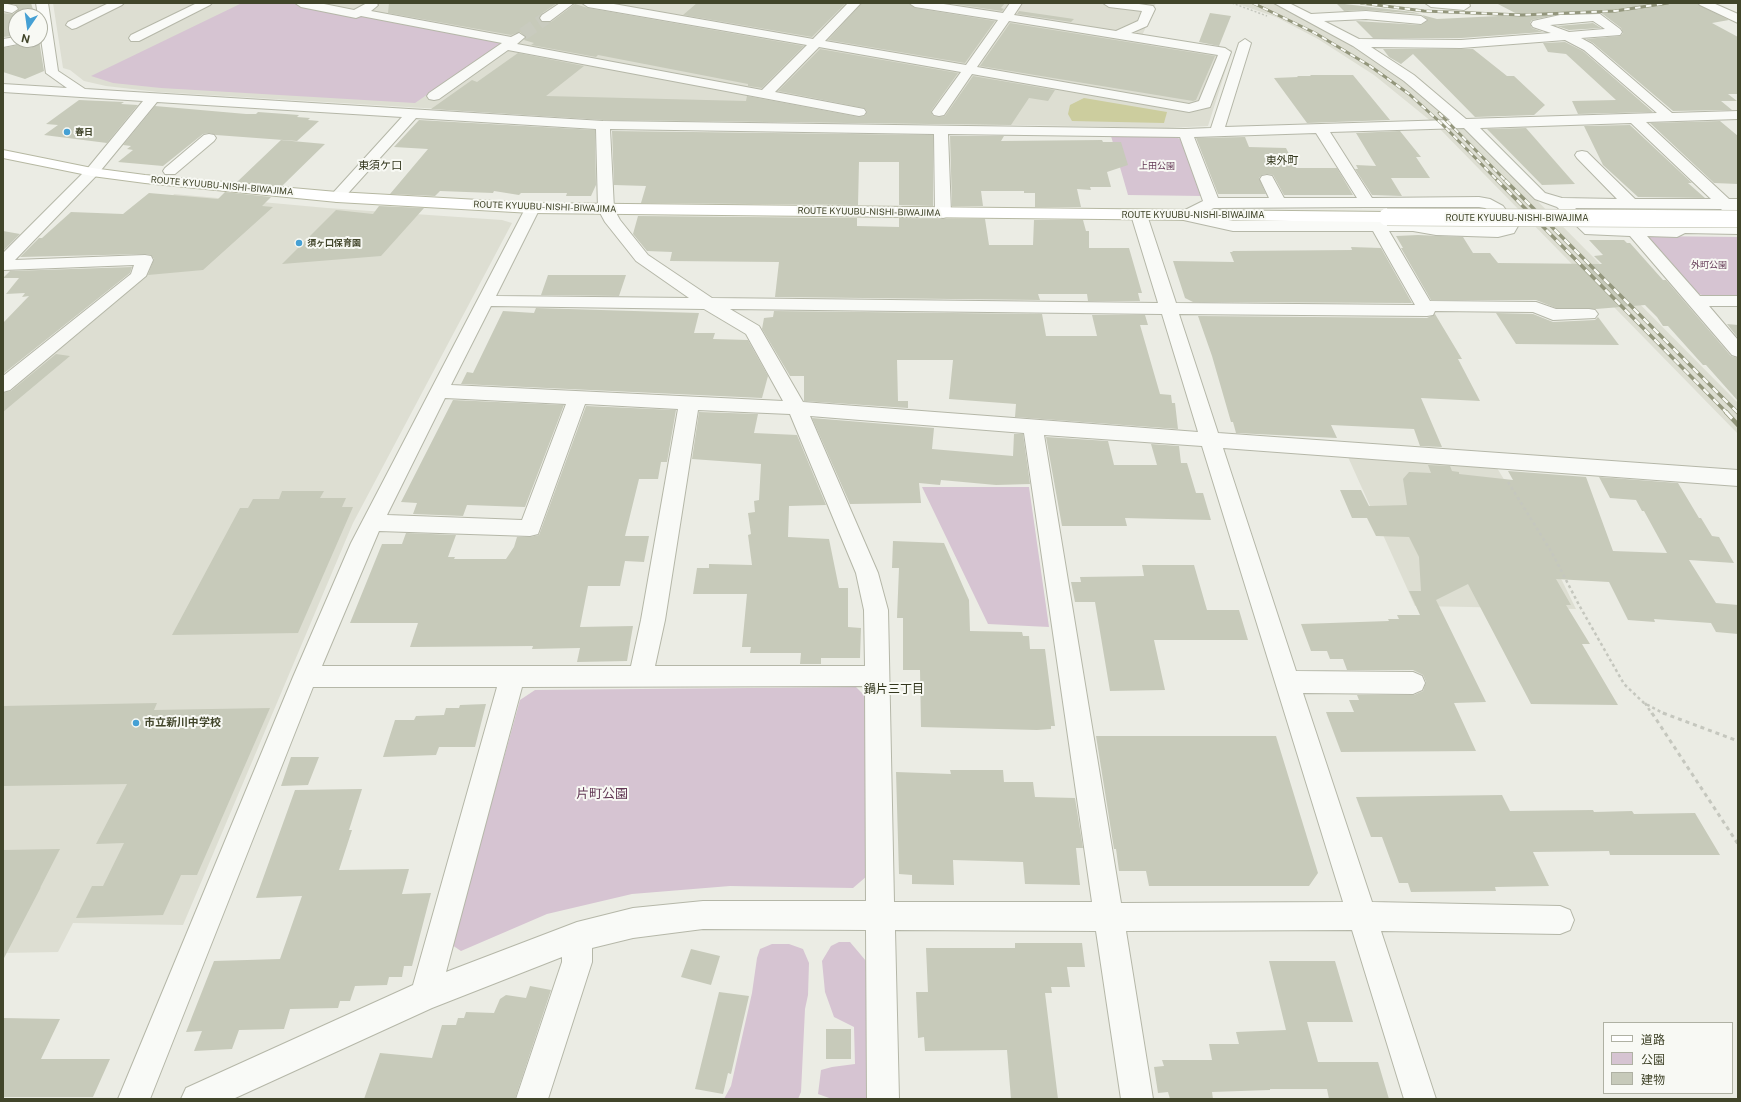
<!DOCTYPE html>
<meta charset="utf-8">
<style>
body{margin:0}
#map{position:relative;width:1741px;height:1102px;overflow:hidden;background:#ebece4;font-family:"Public Sans","Noto Sans JP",sans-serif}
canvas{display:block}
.frame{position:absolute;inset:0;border:4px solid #41452a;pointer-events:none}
.legend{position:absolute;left:1603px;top:1022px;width:130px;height:72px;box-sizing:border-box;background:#f8f9f4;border:1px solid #afb1a3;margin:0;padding:5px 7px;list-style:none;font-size:12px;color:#41452a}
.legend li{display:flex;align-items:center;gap:8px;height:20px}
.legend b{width:20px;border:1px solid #afb1a3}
.north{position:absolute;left:8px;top:8px;width:40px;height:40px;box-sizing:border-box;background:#f8f9f4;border:1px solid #afb1a3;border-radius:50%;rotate:193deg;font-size:11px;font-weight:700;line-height:16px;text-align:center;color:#41452a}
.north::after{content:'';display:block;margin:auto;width:14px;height:18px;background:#45a0d4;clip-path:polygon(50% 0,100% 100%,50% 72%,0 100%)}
</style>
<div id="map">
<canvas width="1741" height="1102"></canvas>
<div class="frame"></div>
<ul class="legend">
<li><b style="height:5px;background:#fff"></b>道路</li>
<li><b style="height:11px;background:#d6c4d2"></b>公園</li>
<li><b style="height:11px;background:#c7caba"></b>建物</li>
</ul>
<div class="north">N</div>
</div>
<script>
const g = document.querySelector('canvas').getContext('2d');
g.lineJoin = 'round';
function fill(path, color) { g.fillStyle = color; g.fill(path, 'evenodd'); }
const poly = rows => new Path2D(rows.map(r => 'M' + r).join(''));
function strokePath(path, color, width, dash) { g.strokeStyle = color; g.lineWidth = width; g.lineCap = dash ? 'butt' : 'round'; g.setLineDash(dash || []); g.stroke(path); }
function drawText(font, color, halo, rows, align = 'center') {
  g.font = font + ' "Public Sans","Noto Sans JP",sans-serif'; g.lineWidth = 4; g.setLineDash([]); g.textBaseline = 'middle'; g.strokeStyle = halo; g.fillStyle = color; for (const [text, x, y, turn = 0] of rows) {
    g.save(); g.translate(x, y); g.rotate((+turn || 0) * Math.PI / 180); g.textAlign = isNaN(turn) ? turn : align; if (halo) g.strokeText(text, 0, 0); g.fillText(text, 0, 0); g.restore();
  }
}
fill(poly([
 [53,3,1156,3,1142,36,1232,50,1208,126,1167,128,540,115,158,92,106,86,84,81,70,70,63,68],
 [1235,3,1276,3,1368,53,1457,121,1432,122,1374,75,1318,39,1276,17],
 [1463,126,1738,403,1738,434,1438,127],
 [174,194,327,208,502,220,512,223,353,523,183,925,73,923,58,952,3,953,3,391,145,276,176,226,153,228],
 [1348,457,1494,463,1547,550,1576,609,1415,606]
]), '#ddded2');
fill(poly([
 [242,3,289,3,502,43,415,103,161,88,113,83,91,76],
 [1111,136,1174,137,1181,139,1203,196,1128,195],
 [1648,236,1738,237,1738,297,1705,296,1696,293,1647,240],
 [922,487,1029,487,1049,627,988,624],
 [856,687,866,697,867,876,853,888,730,886,632,894,547,914,461,951,452,945,520,700,535,690],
 [839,942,850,942,866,961,867,1099,832,1099,818,1094,821,1070,832,1067,855,1064,854,1027,834,1017,825,992,822,961,831,946],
 [772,944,789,944,803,949,809,963,808,995,805,1009,801,1092,798,1099,724,1099,731,1086,752,993,757,958,760,949]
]), '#d6c4d2');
fill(poly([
 [1084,98,1167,112,1164,123,1072,121,1068,114,1070,105]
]), '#cccd9e');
fill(poly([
 [10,3,31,3,35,16,16,16,16,36,3,37,3,13,13,14,19,9,16,5],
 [389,3,557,3,541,14,539,19,542,22,551,22,575,4,588,8,804,46,762,88,748,86,748,84,598,55,596,57,531,45,534,43,524,40,526,37,520,32,511,35,388,13],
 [697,3,846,3,812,37,683,15],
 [862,3,908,3,915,8,995,21,965,63,828,40],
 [947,3,1005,3,1001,8,1004,9,1002,11],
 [1336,3,1413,12,1421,14,1366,10,1344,11],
 [1496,3,1696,3,1729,20,1712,23,1738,37,1738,94,1728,94,1737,101,1721,101,1732,110,1673,111,1593,43,1586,39,1620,36,1623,33,1621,28,1600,12,1560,14,1532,20,1530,23,1532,28,1543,32,1461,38,1373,38,1356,21,1421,25,1428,20,1422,15,1437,19,1519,15],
 [1019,11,1074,19,1071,22,1017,14],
 [1210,13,1231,16,1219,46,1199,42],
 [1010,23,1215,56,1196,100,1193,101,980,66],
 [1593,23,1601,28,1569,30,1557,26],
 [26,40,39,40,44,71,25,79,3,72,3,48,23,44],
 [1565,42,1583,51,1653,112,1578,114,1572,101,1616,100,1566,54,1548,52,1543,43],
 [820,49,958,73,931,111,933,116,939,117,945,116,973,76,1055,90,1048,101,1029,98,1011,125,603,120,431,109,472,80,477,82,518,53,584,66,546,96,746,101,747,96,859,117,865,116,867,111,864,108,778,91],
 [1383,49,1473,49,1507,76,1514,76,1545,105,1534,115,1475,117,1413,54,1401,64,1389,57],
 [1310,75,1353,75,1390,120,1307,123,1274,78,1298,77,1297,76,1311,76],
 [79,100,124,102,121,104,138,105,107,143,44,135,58,125,46,124],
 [155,106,246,114,256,114,258,112,299,115,297,117,310,118,308,120,319,121,297,141,216,135,209,133,203,134,163,166,118,162,133,150,127,149,131,146,123,145],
 [419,120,595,130,596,185,591,196,566,196,567,193,521,193,519,195,494,191,493,193,440,191,435,196,390,194,428,149,394,147],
 [1720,121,1738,136,1738,184,1714,183,1650,123],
 [1630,125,1692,183,1688,183,1705,198,1638,197,1603,165,1584,126],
 [1526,128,1575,184,1542,185,1487,129],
 [612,131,933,135,933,206,899,205,899,162,859,162,858,205,641,203,646,186,614,185],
 [1400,131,1421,157,1416,157,1430,178,1391,178,1402,196,1372,195,1355,169,1358,169,1356,165,1376,166,1356,133],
 [950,136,1004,136,1001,141,1102,140,1103,142,1121,142,1128,165,1107,172,1111,187,1090,187,1091,190,1077,189,1081,207,1035,207,1035,193,1024,193,1024,191,981,191,983,206,952,206],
 [1245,137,1249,147,1286,148,1296,168,1337,168,1353,195,1284,195,1273,175,1267,174,1262,175,1259,178,1266,194,1218,194,1196,138],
 [281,140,325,144,282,186,237,182],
 [225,192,271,197,262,206,273,207,203,270,148,275,154,259,151,255,145,254,20,257,39,238,42,238,71,212,123,214,149,193,218,199],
 [379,206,424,208,381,256,282,264,336,210,373,214],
 [638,216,857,218,857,226,899,227,899,218,985,219,989,245,1033,245,1034,220,1083,220,1086,231,1089,231,1089,248,1129,248,1142,293,1138,293,1140,301,1088,301,1087,294,1038,294,1040,300,775,297,779,262,670,261,672,252,647,251,633,234],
 [3,231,20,234,3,251],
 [1418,235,1463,237,1473,253,1490,253,1498,263,1602,264,1594,256,1603,255,1589,240,1624,240,1627,243,1630,243,1663,280,1666,280,1731,356,1738,358,1738,401,1706,365,1703,365,1668,326,1663,326,1657,317,1645,305,1596,309,1556,308,1536,300,1431,300,1401,248,1403,248,1396,236],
 [1351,247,1381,248,1412,303,1193,302,1185,298,1173,261,1234,262,1230,252,1233,252,1232,251,1352,250],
 [132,267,130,273,3,374,3,323,29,296,22,297,25,293,6,294,19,278,3,278,10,271],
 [548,275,626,275,619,296,541,295],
 [536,308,699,313,694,333,715,333,713,339,748,340,768,376,762,398,461,384,467,372,473,373,503,311,534,313],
 [774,311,1042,314,1046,336,1097,336,1092,315,1145,315,1148,325,1140,325,1160,394,1171,395,1172,403,1175,403,1178,429,1015,417,1016,404,949,399,953,360,897,360,898,401,908,401,908,408,804,401,804,376,790,376,762,329,764,318,773,317],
 [1496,313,1533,314,1553,322,1595,320,1598,317,1619,345,1516,344],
 [1435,314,1462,359,1458,359,1480,401,1421,398,1442,447,1420,446,1414,429,1331,425,1337,438,1236,433,1233,422,1231,422,1212,356,1198,316,1427,318],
 [1727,324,1738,325,1738,338],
 [56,354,70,356,3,412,3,393,11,391],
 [453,400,564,405,525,507,467,505,463,516,413,514,417,503,401,502],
 [586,406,676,410,667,462,661,462,658,479,639,479,625,536,649,536,644,562,625,561,620,586,588,586,580,627,633,626,627,661,577,662,580,648,532,649,533,646,410,647,418,623,350,623,382,544,402,544,406,533,456,535,448,557,455,557,454,559,506,559,514,547,517,537,530,537,539,535],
 [699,412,758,414,754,433,797,435,826,505,789,506,788,537,829,539,839,588,848,588,848,627,861,628,860,658,821,658,821,664,800,664,801,653,750,653,751,647,742,647,747,594,693,594,697,568,709,568,709,564,752,565,748,535,751,534,748,513,755,512,754,501,759,500,761,464,692,459],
 [812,418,934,428,932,449,1013,456,1014,434,1023,434,1030,484,996,485,941,480,940,485,919,483,921,503,850,504],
 [1046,437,1108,441,1114,465,1157,465,1151,444,1179,446,1181,463,1187,463,1196,493,1203,493,1211,520,1125,518,1127,526,1062,526],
 [1428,465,1450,466,1452,471,1459,472,1459,474,1513,480,1508,471,1586,477,1613,551,1667,553,1644,511,1642,511,1636,500,1610,498,1599,477,1678,483,1699,518,1701,518,1712,536,1719,537,1734,563,1689,560,1716,603,1738,605,1738,634,1716,632,1711,623,1654,619,1655,622,1628,620,1609,582,1556,579,1571,605,1566,605,1590,644,1582,644,1618,705,1531,704,1468,584,1436,600,1486,702,1454,703,1476,751,1341,752,1326,712,1354,712,1349,700,1359,700,1357,695,1414,695,1423,691,1426,682,1423,675,1413,670,1347,670,1343,659,1330,659,1327,651,1311,651,1301,624,1389,621,1388,619,1399,619,1397,615,1420,615,1409,591,1421,591,1419,557,1409,537,1376,536,1367,518,1352,518,1340,490,1361,490,1369,506,1407,505,1403,479,1409,472,1431,473],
 [282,491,324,491,320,498,346,498,342,507,353,507,298,633,172,635,240,508,248,508,253,499,279,499],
 [893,541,944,543,969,600,970,631,1022,632,1023,636,1029,636,1030,649,1045,649,1055,726,1051,726,1051,729,1037,730,921,727,920,670,903,670,903,618,897,618,899,568,892,568],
 [1142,565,1194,565,1207,610,1239,610,1248,640,1154,640,1165,690,1110,691,1095,602,1075,602,1071,582,1081,582,1080,577,1144,576],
 [157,703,154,710,270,708,197,875,181,875,163,915,76,918,92,886,103,886,124,843,96,844,127,784,3,786,3,706],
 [486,704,475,747,439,747,436,755,383,757,395,720,414,720,416,716,444,715,446,708,459,708,460,705],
 [1096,736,1276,736,1318,873,1309,886,1149,886,1146,871,1119,871,1116,849,1114,849],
 [291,757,319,757,308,785,281,786],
 [950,770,1003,770,1004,782,1033,782,1035,797,1075,798,1083,848,1076,848,1080,885,1025,884,1023,862,953,860,954,885,912,884,912,875,899,874,896,772,951,774],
 [362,789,349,830,352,830,339,870,409,869,402,894,431,893,412,966,404,966,402,977,389,977,387,985,355,986,350,1001,340,1001,338,1008,290,1009,284,1029,239,1030,232,1049,194,1051,202,1031,186,1032,214,961,280,959,302,896,256,898,295,790],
 [1502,795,1510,811,1593,810,1594,812,1632,811,1634,814,1695,813,1720,855,1610,855,1609,851,1533,852,1549,886,1495,887,1496,891,1411,892,1408,883,1399,883,1382,837,1371,837,1356,797],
 [60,849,40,888,41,887,3,960,3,850],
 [1015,943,1082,943,1085,967,1067,967,1070,987,1051,987,1052,993,1045,993,1058,1099,1011,1099,1007,1050,925,1051,924,1037,918,1038,916,992,928,992,926,948,1015,948],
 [691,949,720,956,711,985,681,977],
 [1269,961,1335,961,1353,1022,1307,1022,1318,1062,1378,1062,1389,1099,1329,1099,1327,1089,1270,1089,1270,1090,1212,1092,1213,1099,1170,1099,1168,1092,1158,1093,1154,1067,1164,1066,1162,1060,1212,1060,1209,1044,1239,1044,1236,1032,1286,1030],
 [530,986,551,990,515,1099,364,1099,380,1053,432,1058,442,1025,456,1025,458,1018,464,1018,466,1012,494,1013,500,999,506,995,526,998],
 [719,992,749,996,731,1074,728,1073,723,1094,695,1089],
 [3,1018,60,1019,41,1059,110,1059,93,1097,3,1097],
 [826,1029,851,1029,851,1059,826,1059]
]), '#c7caba');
strokePath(poly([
 [523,34,546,18]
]), '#c9cbbf', 13, [13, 6]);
const minor = poly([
 [3,3,16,6,18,9,12,13,3,11,3,3],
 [36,3,48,3,58,71,85,89,603,121,1185,129,1211,128,1239,43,1245,39,1251,43,1225,127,1450,120,1404,81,1353,46,1274,3,1289,3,1311,14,1366,11,1421,16,1427,20,1421,24,1366,19,1324,21,1359,39,1461,40,1551,33,1533,27,1531,24,1533,21,1560,15,1600,14,1620,29,1622,32,1620,35,1581,38,1592,44,1672,113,1738,111,1738,119,1646,122,1729,199,1738,199,1738,211,1731,215,1725,213,1721,209,1575,208,1595,226,1672,227,1680,223,1738,224,1738,234,1685,233,1677,237,1647,236,1700,296,1738,296,1738,306,1709,306,1738,340,1738,357,1732,355,1630,236,1585,234,1557,207,1535,199,1464,128,1330,132,1372,198,1479,197,1490,199,1503,206,1518,226,1514,233,1498,237,1436,235,1413,231,1389,231,1430,301,1536,302,1556,309,1589,309,1595,310,1598,314,1595,318,1553,320,1533,312,1435,311,1433,315,1427,316,1179,314,1218,433,1738,470,1738,486,1223,448,1296,671,1413,672,1422,676,1425,683,1422,690,1413,694,1303,693,1372,902,1560,906,1570,910,1574,920,1570,930,1560,934,1381,931,1436,1099,1404,1099,1352,930,1126,931,1153,1099,1121,1099,1096,931,895,930,899,1099,867,1099,866,930,703,929,633,938,592,948,592,962,548,1099,516,1099,562,962,562,957,432,1008,233,1099,181,1099,186,1088,413,985,497,687,313,687,150,1099,118,1099,293,677,351,543,527,205,532,203,537,205,540,208,496,296,689,298,636,261,605,222,598,209,596,129,416,118,342,200,337,202,332,200,329,197,332,194,402,117,157,102,97,175,15,260,145,255,151,256,153,260,146,276,10,390,3,392,3,376,131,274,134,265,3,270,3,253,87,169,143,101,3,92,3,84,67,88,46,73,40,32,40,16,38,16,36,3],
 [1593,21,1605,29,1569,32,1550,25,1593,21],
 [1565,40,1584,50,1657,113,1466,119,1414,75,1371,47,1461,48,1565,40],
 [1631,123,1711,199,1635,199,1587,152,1582,151,1577,152,1575,155,1577,158,1617,199,1562,198,1545,193,1480,128,1631,123],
 [610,129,934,134,935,213,937,216,943,218,949,216,951,213,948,134,1180,137,1203,201,1179,213,1177,216,1179,219,1233,231,1373,231,1415,305,1176,303,1147,215,1145,212,1139,210,1133,212,1131,215,1158,303,712,298,648,255,620,220,614,209,610,129],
 [1316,133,1357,198,1284,198,1272,176,1267,175,1262,176,1260,179,1269,198,1218,198,1194,137,1316,133],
 [1366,207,1479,207,1485,208,1491,212,1502,226,1436,225,1413,221,1233,221,1200,214,1214,208,1366,207],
 [491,306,704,309,746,334,783,401,451,385,491,306],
 [730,309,1162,314,1198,432,803,402,759,326,730,309],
 [445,398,566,404,522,520,387,515,445,398],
 [585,404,678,409,641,620,631,666,322,666,379,531,530,536,538,534,585,404],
 [698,410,790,414,856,573,864,610,865,666,655,666,665,620,698,410],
 [810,416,1024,433,1092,902,894,902,888,610,878,573,810,416],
 [1044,435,1202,446,1343,902,1121,903,1044,435],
 [865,686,866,901,703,901,633,908,577,922,446,972,522,687,865,686],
 [109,3,124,3,122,5,76,28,72,29,66,25,68,22,109,3],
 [197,3,212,3,210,5,139,41,131,41,129,38,131,35,197,3],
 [295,3,319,3,354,10,367,3,376,3,378,5,376,7,371,11,511,37,519,33,525,37,517,44,762,90,807,45,588,7,582,3,608,3,813,39,848,3,861,3,825,41,966,65,998,20,915,7,909,3,937,3,1003,13,1010,3,1022,3,1014,15,1116,31,1138,21,1142,11,1109,7,1103,3,1132,3,1153,6,1155,9,1147,26,1131,33,1225,48,1231,52,1210,107,1189,112,972,74,944,115,939,116,934,115,932,112,961,72,819,47,775,92,864,109,866,112,864,115,859,116,508,50,439,99,434,100,429,99,427,96,429,93,502,43,361,16,356,18,301,7,295,3],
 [1009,21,1218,55,1199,101,1189,104,977,67,1009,21],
 [560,3,574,3,550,21,542,21,540,18,542,15,560,3],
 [1425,3,1469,3,1470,6,1464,10,1431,7,1425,3],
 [1698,3,1713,3,1738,14,1738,23,1700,5,1698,3],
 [16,37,16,40,25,40,23,43,3,47,3,39,16,37],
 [209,134,214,135,216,138,214,141,175,174,165,174,163,171,165,168,204,135,209,134]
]);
const major = poly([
 [3,150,92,168,145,175,337,192,532,203,1387,212,1393,214,1395,217,1393,220,1387,222,532,213,337,202,145,183,92,176,3,158,3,150]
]);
strokePath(minor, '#b5b7a8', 2);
strokePath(major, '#b6b8a2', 2);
strokePath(poly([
 [1232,3,1267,16]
]), '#c5c7be', 1.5, [2, 2]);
strokePath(poly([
 [1508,482,1551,551,1579,605,1624,684,1644,703,1665,714],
 [1645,703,1652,714]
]), '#c5c7be', 2.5, [3, 3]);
strokePath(poly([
 [1652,713,1738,844],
 [1663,713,1738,741]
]), '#c5c7be', 3, [4, 4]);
fill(minor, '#f9faf7');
fill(major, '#fff');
const railFar2 = poly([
 [1253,3,1315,33,1370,66,1409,94,1442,124,1498,181],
 [1361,3,1424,11,1522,15,1615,11,1668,3],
 [1439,113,1506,181]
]);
const railFar1 = poly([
 [1497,180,1727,413],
 [1505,180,1738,413]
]);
const rail = poly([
 [1726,412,1738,425]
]);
strokePath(railFar2, '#93967c', 3);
strokePath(railFar1, '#93967c', 3.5);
strokePath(rail, '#93967c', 4.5);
strokePath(railFar2, '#f8f9f4', 2, [5.5]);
strokePath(railFar1, '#f8f9f4', 2.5, [7]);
strokePath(rail, '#f8f9f4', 3, [9]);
const majorBridge = poly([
 [1387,217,1738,219]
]);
strokePath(majorBridge, '#b6b8a2', 18, []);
strokePath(majorBridge, '#fff', 17);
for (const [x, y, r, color] of [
 [67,132,4,"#45a0d4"],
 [299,243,4,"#45a0d4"],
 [136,723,4,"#45a0d4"]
]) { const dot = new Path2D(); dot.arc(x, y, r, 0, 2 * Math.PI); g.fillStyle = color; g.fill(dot); strokePath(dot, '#f8f9f4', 1.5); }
drawText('bold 9px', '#41452a', '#f8f9f4', [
 ["春日",75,132],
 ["須ヶ口保育園",307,243]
], 'left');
drawText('9px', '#623754', '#f8f9f4', [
 ["上田公園",1157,166],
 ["外町公園",1709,265]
]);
drawText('9px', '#41452a', '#f8f9f4', [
 ["ROUTE KYUUBU-NISHI-BIWAJIMA",222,186,5],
 ["ROUTE KYUUBU-NISHI-BIWAJIMA",545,207,2],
 ["ROUTE KYUUBU-NISHI-BIWAJIMA",869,212,1],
 ["ROUTE KYUUBU-NISHI-BIWAJIMA",1193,215],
 ["ROUTE KYUUBU-NISHI-BIWAJIMA",1517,218]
]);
drawText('11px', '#32361c', '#f8f9f4', [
 ["東外町",1282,161],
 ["東須ケ口",380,166]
]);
drawText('bold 11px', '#41452a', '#f8f9f4', [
 ["市立新川中学校",144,723]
], 'left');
drawText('12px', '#32361c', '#f8f9f4', [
 ["鍋片三丁目",894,689]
]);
drawText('13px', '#623754', '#f8f9f4', [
 ["片町公園",602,794]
]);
</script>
